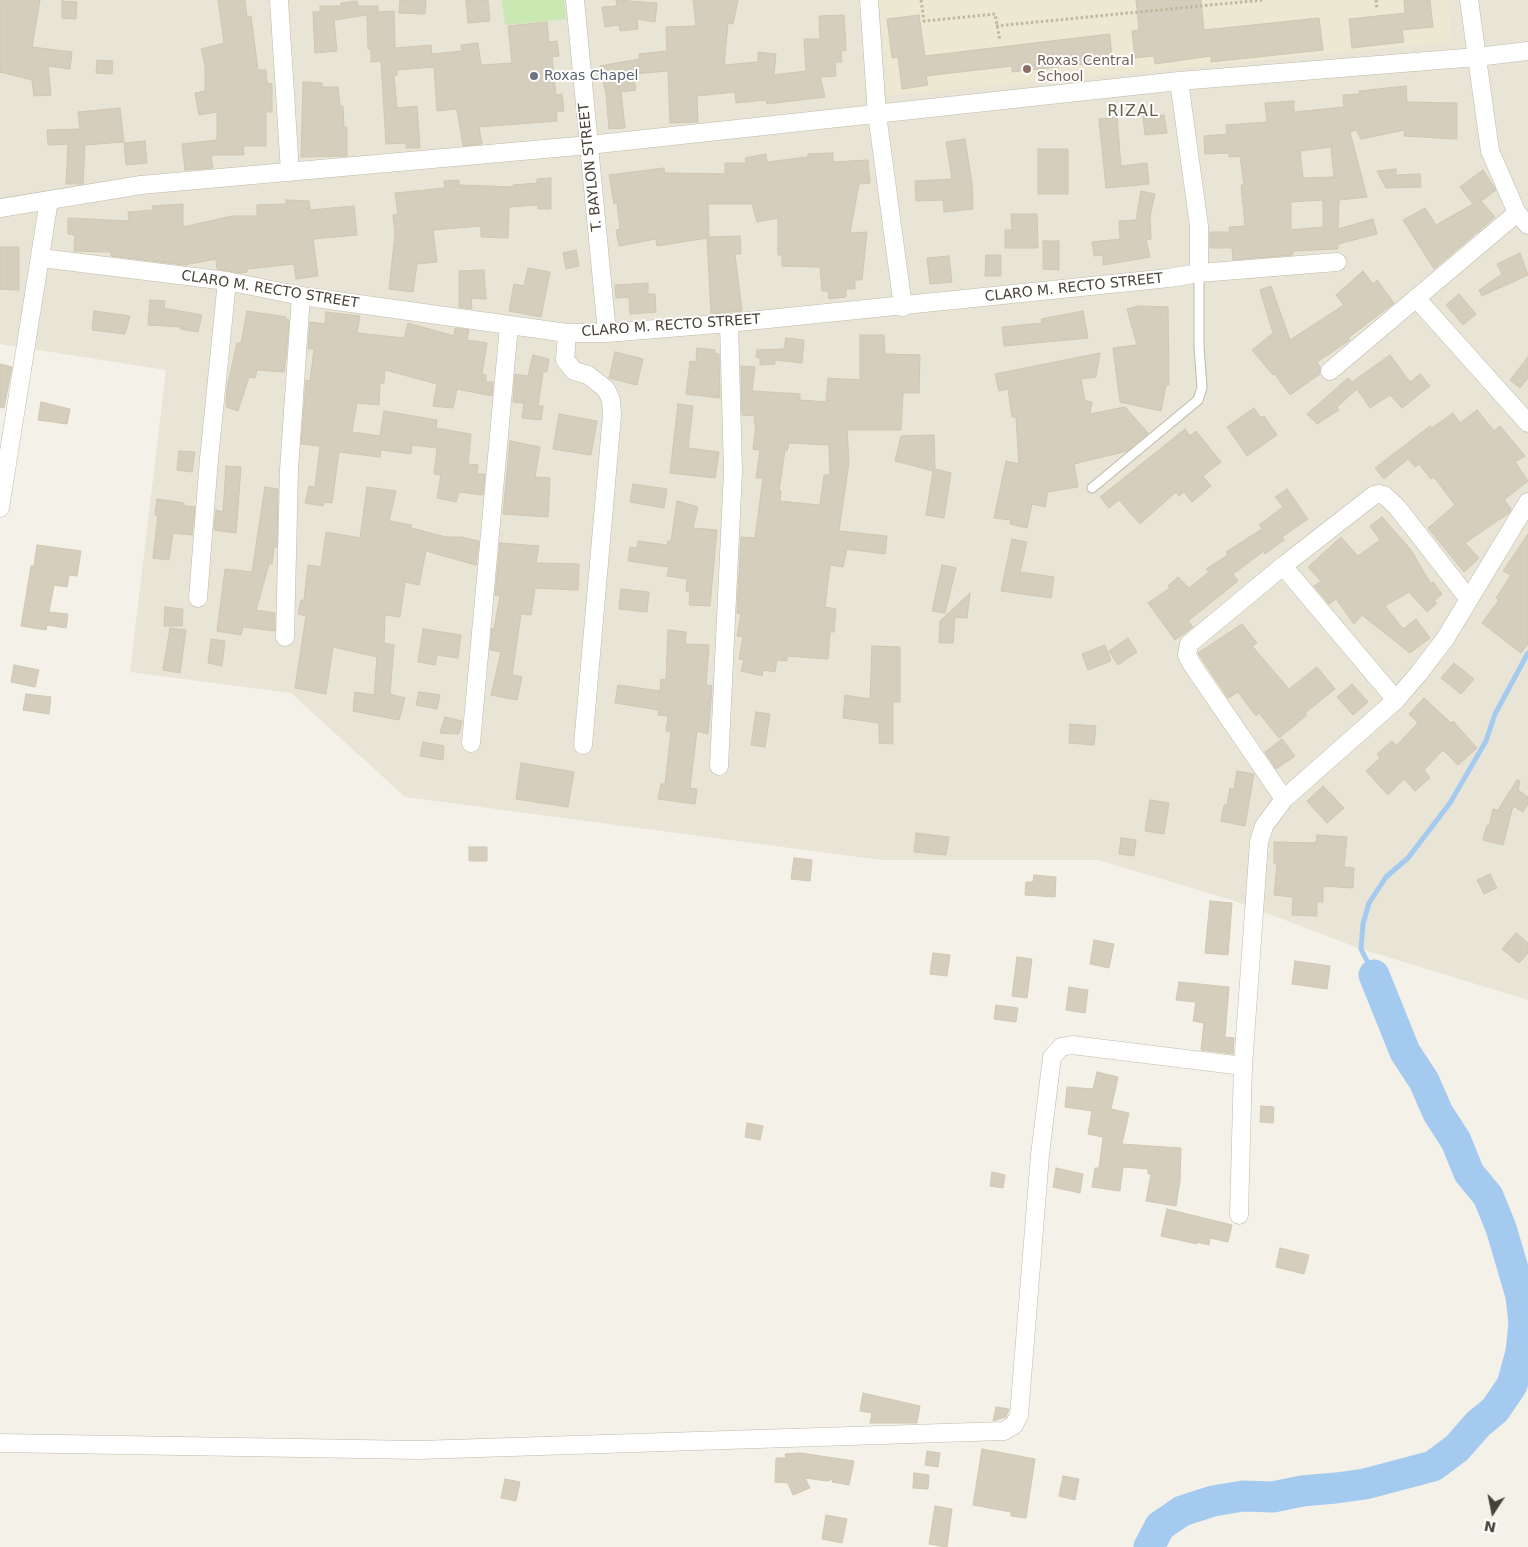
<!DOCTYPE html>
<style>
body{margin:0}
#map{position:relative;width:1528px;height:1547px;overflow:hidden;background:#f4f1e8;font-family:"DejaVu Sans",sans-serif}
canvas{display:block}
.north{position:absolute;left:1468px;top:1487px;width:50px;height:50px;-webkit-text-stroke:4px #fff;paint-order:stroke;rotate:191deg;font-size:14px;font-weight:700;line-height:20px;text-align:center;color:#474237}
.north::after{content:'';display:block;margin:auto;width:18px;height:22px;background:#474237;clip-path:polygon(50% 0,100% 100%,50% 72%,0 100%)}
</style>
<div id="map">
<canvas width="1528" height="1547"></canvas>
<div class="north">N</div>
</div>
<script>
const g = document.querySelector('canvas').getContext('2d');
g.lineJoin = 'round';
function fill(path, color) { g.fillStyle = color; g.fill(path, 'evenodd'); }
const poly = rows => new Path2D(rows.map(r => 'M' + r).join(''));
function strokePath(path, color, width, dash) { g.strokeStyle = color; g.lineWidth = width; g.lineCap = dash ? 'butt' : 'round'; g.setLineDash(dash || []); g.stroke(path); }
function drawText(font, color, halo, rows, align = 'center') {
  g.font = font + ' "DejaVu Sans",sans-serif'; g.lineWidth = 4; g.setLineDash([]); g.textBaseline = 'middle'; g.strokeStyle = halo; g.fillStyle = color; for (const [text, x, y, turn = 0] of rows) {
    g.save(); g.translate(x, y); g.rotate((+turn || 0) * Math.PI / 180); g.textAlign = isNaN(turn) ? turn : align; if (halo) g.strokeText(text, 0, 0); g.fillText(text, 0, 0); g.restore();
  }
}
fill(poly([
 [0,0,1528,0,1528,1000,1361,949,1232,900,1098,860,881,860,405,797,291,693,130,672,166,370,0,344]
]), '#e8e4d6');
fill(poly([
 [879,0,1447,0,1452,42,887,96]
]), '#ede8d2');
fill(poly([
 [502,0,564,0,566,19,505,25]
]), '#cae8b1');
strokePath(poly([
 [1374,975,1361,949,1363,924,1369,903,1386,877,1408,858,1450,803,1486,741,1495,714,1528,653]
]), '#a5caf0', 5);
strokePath(poly([
 [1149,1547,1160,1526,1182,1511,1213,1501,1243,1496,1273,1497,1302,1491,1336,1488,1365,1484,1433,1466,1457,1448,1478,1424,1495,1410,1512,1385,1521,1352,1524,1323,1521,1296,1501,1228,1488,1196,1469,1173,1456,1141,1438,1113,1424,1081,1405,1052,1374,975]
]), '#a5caf0', 31);
const building = poly([
 [0,0,40,0,32,47,72,52,70,69,48,66,51,95,34,96,32,80,0,72,0,0],
 [218,0,245,0,247,17,251,16,258,70,266,70,267,83,272,84,272,112,266,112,266,146,243,146,244,155,211,155,213,168,185,170,182,144,217,140,217,112,199,115,195,93,205,91,205,65,201,49,224,43,218,0],
 [400,0,426,0,425,14,399,13,400,0],
 [466,0,488,0,490,21,468,23,466,0],
 [616,0,657,3,655,22,637,19,638,29,620,31,619,25,605,27,602,7,617,6,616,0],
 [693,0,738,0,733,24,728,23,724,65,758,62,758,52,776,54,774,75,806,71,804,39,820,39,819,16,844,15,846,50,841,51,842,62,835,62,836,76,820,77,825,97,767,104,766,100,736,103,735,92,697,96,698,122,670,123,668,71,633,74,636,90,621,92,625,128,609,129,606,94,600,66,639,59,639,54,667,51,666,27,696,26,693,0],
 [1136,0,1201,0,1204,30,1319,18,1323,50,1211,62,1211,56,1155,64,1154,56,1135,58,1132,31,1139,30,1136,0],
 [1404,0,1430,0,1433,27,1402,30,1404,42,1352,48,1349,19,1405,13,1404,0],
 [62,1,77,2,76,19,62,18,62,1],
 [357,1,358,6,378,6,378,12,394,11,395,48,431,45,432,54,462,51,461,45,478,43,481,65,512,63,508,26,547,22,549,42,557,41,559,56,552,57,556,95,562,94,564,111,556,112,557,121,479,127,482,144,463,146,457,109,437,111,434,67,397,70,397,75,394,75,397,108,417,106,420,148,406,148,406,143,386,144,381,61,371,62,371,49,368,49,367,15,334,20,337,51,315,53,313,12,320,12,320,6,341,6,341,3,357,1],
 [919,15,925,56,1110,34,1112,61,1012,72,1012,66,926,76,928,85,902,89,898,57,892,58,887,19,919,15],
 [97,60,113,61,112,74,96,73,97,60],
 [303,82,322,83,322,87,338,87,340,106,343,106,344,127,347,127,347,156,301,157,303,82],
 [1406,86,1407,102,1457,103,1457,139,1404,136,1405,130,1361,139,1356,130,1350,132,1367,197,1339,200,1338,229,1373,219,1377,234,1338,244,1338,249,1293,251,1293,255,1233,260,1232,248,1210,248,1210,232,1230,232,1229,227,1245,226,1241,185,1244,185,1240,156,1229,157,1229,153,1205,154,1204,136,1227,134,1226,125,1267,122,1265,103,1294,101,1294,112,1344,107,1343,95,1360,94,1359,91,1406,86],
 [1331,147,1334,177,1303,178,1300,151,1331,147],
 [1323,200,1323,227,1291,230,1291,202,1323,200],
 [120,108,124,142,85,145,83,184,66,184,68,144,48,145,47,130,80,129,78,112,120,108],
 [1164,115,1167,133,1145,135,1143,117,1164,115],
 [1117,117,1121,166,1147,163,1149,184,1106,188,1099,119,1117,117],
 [965,139,972,183,973,209,944,212,943,200,916,201,915,181,952,179,946,142,965,139],
 [145,141,147,163,126,165,124,143,145,141],
 [1038,149,1068,149,1068,194,1038,194,1038,149],
 [833,153,833,162,868,160,870,183,859,184,850,233,867,232,862,280,855,280,855,289,846,289,846,297,829,299,828,291,822,291,820,267,782,266,782,255,778,255,778,218,757,222,752,204,708,204,709,237,740,236,741,254,735,254,742,311,711,314,707,238,657,246,656,239,619,246,616,230,620,229,617,203,614,204,609,175,664,168,665,173,725,174,725,163,746,163,745,158,766,154,767,162,808,157,808,154,833,153],
 [1396,169,1396,175,1420,174,1421,187,1386,188,1377,171,1396,169],
 [1483,170,1496,190,1481,201,1495,217,1434,269,1403,220,1425,208,1436,225,1473,204,1460,187,1483,170],
 [551,178,551,209,538,209,538,205,509,207,508,238,481,237,481,226,433,230,437,262,417,264,413,292,389,289,395,234,393,215,398,214,395,193,445,188,444,181,459,180,459,185,513,187,513,185,537,183,537,179,551,178],
 [1141,191,1155,194,1150,216,1151,239,1146,240,1150,257,1103,265,1103,255,1094,256,1092,242,1120,239,1119,221,1136,220,1141,191],
 [286,200,309,201,310,210,354,206,357,235,313,239,318,276,296,279,294,264,247,269,247,272,239,273,217,269,216,259,184,265,111,256,111,252,74,251,75,235,68,234,68,218,129,221,128,212,153,210,152,206,183,204,183,227,232,216,257,216,257,205,286,204,286,200],
 [1011,214,1037,214,1038,248,1005,248,1005,230,1012,230,1011,214],
 [1043,241,1059,241,1059,270,1043,269,1043,241],
 [0,247,19,247,19,290,0,289,0,247],
 [576,250,579,266,566,269,563,253,576,250],
 [1520,253,1528,275,1482,296,1479,290,1502,274,1497,264,1520,253],
 [986,255,1001,255,1001,276,985,276,986,255],
 [949,256,952,282,930,284,927,258,949,256],
 [528,268,550,272,541,317,509,311,514,284,524,286,528,268],
 [484,270,486,299,471,298,472,309,459,307,459,271,484,270],
 [1363,271,1373,284,1377,280,1394,303,1348,338,1350,340,1317,362,1320,367,1320,374,1290,395,1274,373,1273,375,1252,350,1273,333,1260,290,1271,286,1290,340,1344,305,1336,295,1363,271],
 [648,283,648,294,655,294,656,312,630,314,629,297,616,298,615,285,648,283],
 [1459,294,1476,314,1463,325,1446,305,1459,294],
 [150,300,165,301,164,308,202,315,198,332,180,329,181,327,148,325,150,300],
 [1138,306,1168,307,1169,385,1166,385,1161,411,1120,402,1113,348,1137,345,1127,309,1138,306],
 [94,311,130,316,125,334,92,330,94,311],
 [247,311,286,317,286,319,289,320,287,347,284,372,257,370,255,378,249,377,238,411,226,407,227,388,237,343,241,343,247,311],
 [1083,311,1088,338,1004,346,1002,327,1042,323,1041,319,1083,311],
 [326,312,360,316,357,333,404,338,408,323,454,336,455,328,469,330,467,340,487,343,482,374,486,375,486,382,493,382,492,396,457,389,453,408,433,406,437,384,385,370,384,383,380,383,379,405,357,403,352,432,380,436,384,411,437,420,436,428,471,434,468,464,478,465,477,474,485,474,483,495,459,492,456,502,437,498,441,475,434,474,437,448,412,445,411,454,381,450,380,457,339,452,332,503,324,502,323,506,305,503,309,486,315,487,320,446,301,444,306,380,310,381,314,349,308,349,310,322,325,324,326,312],
 [860,335,884,335,885,354,920,355,919,393,903,393,901,430,847,430,849,462,839,531,887,536,885,554,847,549,843,567,830,565,825,607,836,609,834,632,830,632,828,659,787,656,787,661,777,660,775,672,763,670,762,676,741,671,744,660,739,659,743,637,737,636,741,614,737,613,741,537,755,538,763,478,756,478,760,450,753,449,756,424,754,423,755,416,742,415,741,366,755,367,752,391,800,394,800,400,826,402,828,378,860,380,860,335],
 [789,443,829,445,830,475,824,475,820,505,780,501,781,491,779,490,785,450,787,451,789,443],
 [786,338,804,340,802,363,775,360,775,364,760,365,760,358,756,357,757,350,784,349,786,338],
 [697,348,715,350,715,354,719,354,720,398,686,394,690,361,696,362,697,348],
 [615,352,643,359,637,385,609,378,615,352],
 [1100,353,1096,377,1081,379,1085,401,1092,402,1090,414,1125,407,1148,433,1127,451,1074,464,1078,487,1048,492,1045,507,1032,504,1027,528,1010,524,1011,520,994,518,1006,461,1019,464,1016,417,1012,417,1008,389,999,391,995,374,1100,353],
 [533,355,549,359,547,372,543,372,538,406,543,406,541,420,522,418,524,403,513,402,515,374,528,376,533,355],
 [1390,355,1410,382,1420,374,1430,386,1402,408,1390,395,1370,408,1357,389,1337,407,1339,410,1317,424,1307,414,1348,378,1352,382,1390,355],
 [1528,357,1528,378,1520,388,1510,380,1528,357],
 [0,364,12,367,4,408,0,407,0,364],
 [41,402,70,409,67,424,38,420,41,402],
 [678,404,693,406,688,448,719,452,715,478,670,473,678,404],
 [1254,408,1261,418,1264,416,1277,435,1247,456,1227,427,1254,408],
 [1477,410,1494,431,1500,426,1525,456,1515,462,1528,481,1504,500,1511,509,1509,513,1465,543,1479,558,1464,572,1428,528,1455,505,1434,477,1431,479,1419,464,1415,467,1408,459,1384,479,1375,468,1430,426,1432,428,1453,413,1460,423,1477,410],
 [559,414,597,421,591,455,553,449,559,414],
 [1185,429,1190,436,1196,431,1221,462,1203,476,1211,486,1192,502,1184,492,1179,496,1176,492,1140,524,1119,500,1109,508,1100,497,1185,429],
 [934,435,935,469,951,473,944,518,926,515,933,471,895,461,901,436,934,435],
 [510,441,540,447,535,477,550,478,548,517,503,514,510,441],
 [179,451,195,452,192,472,177,470,179,451],
 [226,466,241,467,236,533,214,530,216,510,223,512,226,466],
 [633,484,667,489,664,508,630,502,633,484],
 [265,487,278,489,277,547,274,547,272,564,269,564,256,610,275,613,275,631,243,627,241,635,217,631,225,569,252,572,265,487],
 [367,487,396,491,389,521,412,525,411,528,446,537,461,537,479,541,476,565,426,551,419,585,405,582,400,617,385,615,384,643,394,645,390,694,405,698,399,720,353,711,355,692,374,695,377,657,333,647,326,694,295,688,306,616,298,614,301,600,304,600,308,565,321,567,326,532,360,538,367,487],
 [1287,489,1308,519,1282,537,1284,540,1265,554,1264,551,1233,574,1238,581,1188,621,1193,627,1175,640,1148,603,1170,588,1168,586,1178,577,1189,588,1209,572,1206,569,1228,555,1226,552,1262,529,1259,525,1283,507,1275,497,1287,489],
 [157,499,184,503,184,506,195,507,192,535,173,533,169,560,153,558,158,515,155,515,157,499],
 [677,501,698,507,693,528,717,530,710,606,689,605,690,592,686,591,687,579,667,576,669,567,628,561,630,547,637,548,638,541,667,545,668,541,671,541,677,501],
 [1382,517,1411,550,1431,584,1433,582,1442,594,1434,601,1437,603,1427,612,1409,592,1385,606,1403,629,1416,619,1430,638,1410,653,1362,615,1354,624,1336,599,1329,604,1314,586,1321,581,1308,567,1341,537,1358,556,1380,540,1370,526,1382,517],
 [1528,534,1528,644,1521,653,1482,623,1499,600,1496,598,1511,575,1503,571,1528,534],
 [1012,539,1027,542,1020,572,1054,577,1051,598,1001,591,1012,539],
 [500,543,539,546,536,563,579,564,578,590,535,588,531,615,521,614,512,675,522,677,517,700,491,695,501,652,490,650,492,628,494,629,500,596,495,595,500,543],
 [37,545,81,551,77,576,69,575,67,587,54,585,49,612,68,614,66,628,47,625,46,630,21,626,31,566,34,566,37,545],
 [942,565,956,568,945,613,932,611,942,565],
 [621,589,649,592,647,612,619,609,621,589],
 [970,593,967,618,955,617,953,643,939,643,940,621,970,593],
 [165,607,183,609,182,626,164,626,165,607],
 [1242,624,1257,643,1252,646,1289,689,1317,667,1335,689,1305,713,1307,715,1279,738,1259,713,1256,716,1238,692,1228,698,1198,653,1242,624],
 [170,628,186,630,180,673,163,670,170,628],
 [423,629,461,635,458,658,437,655,435,665,418,662,423,629],
 [668,630,686,632,685,644,709,645,706,685,712,686,711,701,708,734,697,731,690,788,697,789,695,804,658,799,661,784,665,784,671,732,666,731,668,716,658,715,659,710,615,703,618,685,660,691,661,679,666,680,668,630],
 [1128,638,1137,652,1118,665,1109,651,1128,638],
 [211,639,225,641,222,666,208,663,211,639],
 [1105,645,1111,661,1088,670,1082,654,1105,645],
 [872,646,900,647,900,702,893,702,893,744,879,743,879,723,843,718,845,695,870,699,872,646],
 [1454,663,1474,679,1461,694,1441,678,1454,663],
 [14,665,39,670,35,687,11,682,14,665],
 [1352,684,1368,702,1353,715,1337,697,1352,684],
 [419,692,440,695,437,709,416,705,419,692],
 [26,694,51,697,49,714,23,710,26,694],
 [1424,698,1451,723,1453,721,1477,748,1458,765,1443,750,1424,770,1430,778,1415,791,1404,779,1388,795,1366,771,1380,758,1377,754,1392,741,1396,746,1418,723,1409,714,1424,698],
 [756,712,770,714,765,747,751,745,756,712],
 [445,717,462,721,459,734,440,733,445,717],
 [1070,724,1096,726,1094,745,1069,743,1070,724],
 [1282,739,1295,756,1276,769,1265,752,1282,739],
 [423,742,444,746,443,760,420,756,423,742],
 [521,763,574,772,568,807,516,799,521,763],
 [1237,771,1254,774,1245,826,1221,821,1224,805,1227,805,1230,788,1234,789,1237,771],
 [1517,780,1520,781,1518,790,1528,797,1528,804,1523,812,1513,806,1503,845,1483,840,1487,825,1489,826,1493,809,1498,810,1517,780],
 [1323,786,1344,808,1327,823,1307,801,1323,786],
 [1150,800,1169,803,1164,834,1145,831,1150,800],
 [916,833,949,837,946,855,914,852,916,833],
 [1317,835,1347,837,1344,867,1354,868,1353,888,1323,886,1323,902,1317,902,1317,916,1292,915,1293,897,1274,895,1277,864,1274,864,1274,842,1316,843,1317,835],
 [1121,838,1136,840,1134,856,1119,854,1121,838],
 [469,847,487,847,487,861,469,861,469,847],
 [794,858,812,860,810,881,791,879,794,858],
 [1490,874,1497,888,1484,894,1477,880,1490,874],
 [1034,875,1056,877,1055,897,1025,895,1026,882,1033,882,1034,875],
 [1210,901,1232,903,1228,955,1205,953,1210,901],
 [1516,933,1528,943,1528,953,1519,963,1502,949,1516,933],
 [1094,940,1114,944,1109,968,1090,964,1094,940],
 [933,953,950,955,947,976,930,974,933,953],
 [1017,957,1032,959,1027,998,1012,996,1017,957],
 [1295,961,1330,966,1327,989,1292,984,1295,961],
 [1179,982,1229,987,1225,1037,1234,1038,1233,1054,1201,1050,1204,1023,1193,1021,1196,1002,1176,1000,1179,982],
 [1069,987,1088,990,1085,1013,1066,1010,1069,987],
 [996,1005,1018,1008,1016,1022,994,1019,996,1005],
 [1097,1072,1118,1077,1111,1109,1129,1113,1122,1144,1181,1148,1180,1181,1176,1206,1146,1201,1151,1174,1148,1174,1148,1169,1123,1167,1120,1191,1092,1187,1095,1168,1099,1168,1103,1137,1088,1134,1092,1111,1065,1107,1067,1087,1093,1089,1097,1072],
 [1261,1106,1274,1107,1273,1123,1260,1122,1261,1106],
 [747,1123,763,1126,760,1140,745,1137,747,1123],
 [1056,1168,1083,1174,1080,1193,1053,1187,1056,1168],
 [992,1172,1005,1175,1003,1188,990,1186,992,1172],
 [1167,1209,1232,1225,1228,1242,1210,1238,1209,1245,1197,1242,1197,1244,1161,1236,1167,1209],
 [1280,1248,1309,1255,1304,1274,1276,1267,1280,1248],
 [863,1393,920,1406,917,1423,870,1423,872,1413,860,1411,863,1393],
 [996,1407,1009,1409,1006,1417,993,1421,996,1407],
 [982,1449,1035,1459,1026,1518,1011,1516,1011,1512,973,1505,982,1449],
 [927,1451,940,1453,938,1467,925,1465,927,1451],
 [800,1453,854,1461,849,1485,832,1482,833,1479,827,1481,805,1478,810,1488,793,1495,788,1483,775,1482,776,1458,786,1458,785,1454,800,1453],
 [914,1473,929,1475,928,1489,913,1488,914,1473],
 [1063,1476,1079,1479,1075,1500,1059,1496,1063,1476],
 [505,1479,520,1482,516,1501,501,1498,505,1479],
 [935,1506,952,1509,947,1547,929,1544,935,1506],
 [826,1515,847,1519,842,1543,822,1539,826,1515]
]);
fill(building, '#d5cebd');
strokePath(building, '#d0c7b1', 1);
const lane = poly([
 [1092,488,1198,400,1202,388,1199,346,1199,273]
]);
const street = poly([
 [279,0,290,172],
 [575,0,607,333],
 [869,0,877,114,903,307],
 [1469,0,1490,151,1517,213,1528,225],
 [0,208,141,185,589,145,1179,81,1477,57,1528,51],
 [41,258,227,281,301,296,567,333,607,333,729,323,1169,278,1199,273,1199,226,1179,81],
 [1199,273,1337,262],
 [1416,298,1528,423],
 [567,333,565,360,574,371,588,375,606,389,611,400,612,415,583,745],
 [1330,371,1517,213],
 [0,508,49,200],
 [1283,566,1396,700],
 [198,598,209,459,227,281],
 [285,637,289,470,301,296],
 [471,743,509,325],
 [719,766,733,471,729,323],
 [1284,799,1191,663,1187,655,1189,644,1283,566,1374,495,1379,494,1384,495,1397,507,1468,598],
 [1239,1215,1243,1066,1259,842,1264,826,1284,799,1396,700,1419,673,1445,639,1528,502],
 [0,1443,419,1450,1004,1431,1014,1425,1019,1415,1040,1155,1052,1057,1061,1047,1072,1045,1243,1066]
]);
strokePath(lane, '#bfbaaa', 11);
strokePath(street, '#bfbaaa', 19);
strokePath(poly([
 [921,0,924,21,995,14,1000,41],
 [1376,0,1377,10],
 [996,26,1262,0]
]), '#c1b79c', 3, [2.5, 2.5]);
strokePath(lane, '#fff', 9);
strokePath(street, '#fff', 18);
for (const [x, y, r, color] of [
 [1027,69,5,"#8d6e63"],
 [534,76,5,"#6b7280"]
]) { const dot = new Path2D(); dot.arc(x, y, r, 0, 2 * Math.PI); g.fillStyle = color; g.fill(dot); strokePath(dot, '#fff', 2); }
drawText('14px', '#785e54', '#fff', [
 ["Roxas Central",1037,61],
 ["School",1037,77]
], 'left');
drawText('14px', '#5b616d', '#fff', [
 ["Roxas Chapel",544,76]
], 'left');
drawText('14px', '#474237', '#fff', [
 ["T. BAYLON STREET",591,167,-96],
 ["CLARO M. RECTO STREET",1074,288,-6],
 ["CLARO M. RECTO STREET",270,290,9],
 ["CLARO M. RECTO STREET",671,326,-4]
]);
g.letterSpacing = '1px';
drawText('16px', '#6a614e', '#fff', [
 ["RIZAL",1133,112]
]);
g.letterSpacing = '0px';
</script>
